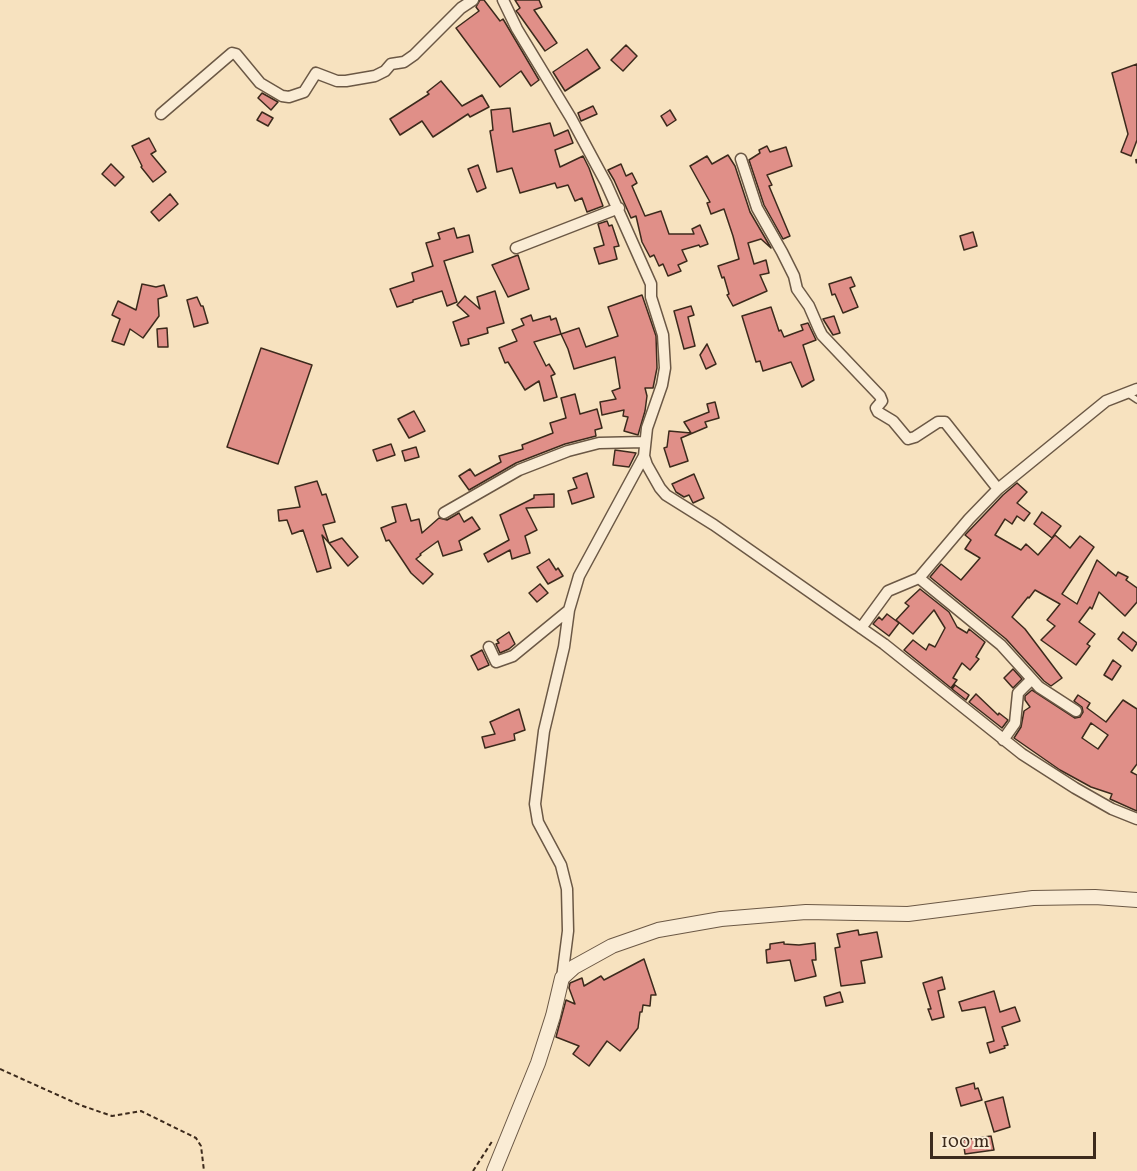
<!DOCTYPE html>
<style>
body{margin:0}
#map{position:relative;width:1137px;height:1171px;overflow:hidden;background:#f7e2bf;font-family:Vollkorn,serif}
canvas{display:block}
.scale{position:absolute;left:930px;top:1132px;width:166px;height:27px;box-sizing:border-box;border:3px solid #3c2a1c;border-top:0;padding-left:8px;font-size:18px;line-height:21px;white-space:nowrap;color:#3c2a1c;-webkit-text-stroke:4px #faecd5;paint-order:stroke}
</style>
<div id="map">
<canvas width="1137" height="1171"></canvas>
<div class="scale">100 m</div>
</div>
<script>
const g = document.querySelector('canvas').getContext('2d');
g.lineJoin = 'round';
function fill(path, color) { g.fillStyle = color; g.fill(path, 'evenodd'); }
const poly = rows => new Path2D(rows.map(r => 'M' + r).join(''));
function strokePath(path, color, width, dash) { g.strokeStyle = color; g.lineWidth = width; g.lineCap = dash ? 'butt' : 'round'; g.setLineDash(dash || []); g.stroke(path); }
const building = poly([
 [480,0,484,0,500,21,503,19,539,80,531,86,521,71,500,87,456,28,479,11,476,7,480,0],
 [515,0,539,0,542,7,534,10,557,43,545,51,518,13,516,11,520,8,515,0],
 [626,45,637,56,623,71,611,60,626,45],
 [587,49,600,68,565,91,553,72,587,49],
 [1137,64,1137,140,1131,156,1121,152,1128,134,1112,73,1137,64],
 [441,81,462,106,482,95,489,107,470,117,468,114,433,137,422,121,400,135,390,119,429,94,427,92,441,81],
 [262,93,278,102,271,110,258,98,262,93],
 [593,106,597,114,581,121,578,113,593,106],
 [510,108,513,132,550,123,554,136,568,130,573,143,555,150,560,167,583,156,589,168,603,206,587,212,582,198,575,201,568,185,557,188,555,183,520,193,512,168,497,172,490,131,493,130,491,110,510,108],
 [670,110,676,120,667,126,661,116,670,110],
 [262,112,273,118,268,126,257,120,262,112],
 [149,138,156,151,151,154,166,172,153,182,141,167,142,166,132,146,149,138],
 [767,146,770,152,786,147,792,166,767,175,772,185,769,186,790,236,783,239,764,205,749,160,760,153,759,150,767,146],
 [728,155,735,166,750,212,771,248,761,239,748,243,754,264,766,260,769,273,760,275,767,291,733,306,727,295,729,294,724,277,722,278,718,266,739,259,733,236,724,209,711,214,707,203,710,202,690,166,707,156,712,164,728,155],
 [111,164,124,177,115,186,102,174,111,164],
 [621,164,626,176,632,173,637,183,632,186,645,216,661,211,669,234,694,234,692,229,700,225,708,244,700,247,699,245,682,250,687,261,678,265,681,271,668,276,663,264,659,266,654,255,650,257,642,242,636,216,631,218,614,180,608,170,621,164],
 [478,165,486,188,477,192,468,169,478,165],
 [170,194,178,204,159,221,151,212,170,194],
 [607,221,609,226,612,225,619,246,614,247,617,259,599,264,594,248,604,245,598,224,607,221],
 [454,228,457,238,469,235,473,252,444,261,457,302,447,306,442,291,413,300,413,302,397,307,390,289,414,281,412,273,433,266,426,243,440,239,438,233,454,228],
 [973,232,977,246,964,250,960,236,973,232],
 [518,255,529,289,508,297,492,265,518,255],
 [851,277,855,286,850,288,858,307,843,313,835,294,832,295,829,284,851,277],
 [142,284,156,287,164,285,167,296,158,299,159,316,143,338,130,329,124,345,112,341,120,319,112,315,118,301,136,310,142,284],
 [495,291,504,323,487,328,488,333,468,339,469,344,461,346,453,322,469,316,457,305,465,296,480,309,477,297,495,291],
 [642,295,656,336,657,368,653,388,645,388,647,396,645,411,638,435,624,431,628,417,623,416,624,410,602,415,600,402,616,399,612,391,620,388,615,357,574,369,568,349,561,334,579,328,586,347,618,336,608,307,642,295],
 [197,297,201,306,203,306,208,323,194,327,187,300,197,297],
 [691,306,694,315,688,317,695,346,684,349,674,311,691,306],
 [771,307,779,331,781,330,784,337,803,330,801,325,808,323,816,340,803,345,814,380,802,387,791,362,763,371,760,361,756,362,742,316,771,307],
 [531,315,533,321,550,316,551,320,556,318,561,334,534,342,546,366,549,364,555,374,551,376,557,397,544,401,539,381,525,390,508,362,505,363,499,348,517,341,512,330,524,325,521,319,531,315],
 [834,316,840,333,833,335,823,319,834,316],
 [167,328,168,347,158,347,157,329,167,328],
 [707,344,716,364,706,369,700,355,707,344],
 [261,348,312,365,278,464,227,447,261,348],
 [575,394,580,414,597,409,602,428,595,430,596,436,565,444,516,463,469,490,459,476,470,469,475,476,501,462,499,456,523,449,522,445,553,433,550,423,566,418,561,398,575,394],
 [715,402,719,418,705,422,707,427,681,438,688,461,670,467,664,448,667,447,669,431,691,433,684,422,709,412,707,404,715,402],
 [414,411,425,431,409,438,398,419,414,411],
 [391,444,395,455,377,461,373,450,391,444],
 [416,447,419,457,405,461,402,451,416,447],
 [615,450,636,453,629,467,613,465,615,450],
 [587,473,594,497,572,504,568,491,577,488,573,478,587,473],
 [694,474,704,498,693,503,689,495,684,497,676,492,672,484,694,474],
 [317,481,322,495,326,494,335,522,323,525,329,543,322,535,331,568,317,572,303,530,292,534,287,520,279,521,278,510,300,507,295,487,317,481],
 [1017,483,1027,492,1017,503,1030,513,1024,521,1017,516,1012,524,1005,519,995,535,1021,550,1026,544,1038,555,1055,535,1070,548,1080,536,1094,547,1062,594,1077,604,1097,560,1116,576,1118,572,1128,577,1126,580,1137,588,1137,602,1125,616,1099,592,1092,609,1090,607,1079,622,1095,634,1087,644,1090,646,1076,665,1041,640,1055,626,1047,620,1060,604,1035,590,1029,598,1028,597,1012,617,1025,629,1062,678,1051,686,1044,681,1006,639,930,577,941,564,961,580,980,558,965,549,971,540,965,535,1003,495,1017,483],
 [554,494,554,507,526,508,537,530,525,536,530,553,512,559,510,550,488,562,484,554,509,540,500,515,534,498,534,495,554,494],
 [406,504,411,521,419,519,422,533,439,518,447,520,459,513,464,522,472,517,480,529,459,541,462,550,443,556,438,541,420,554,421,555,416,559,433,574,423,584,411,573,389,540,386,541,381,528,396,522,392,507,406,504],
 [1042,512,1061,526,1052,538,1034,524,1042,512],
 [342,538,358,557,348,566,329,543,342,538],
 [549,559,556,570,558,568,563,576,548,584,537,567,549,559],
 [540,584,548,593,537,602,529,593,540,584],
 [920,589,949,612,957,627,967,633,969,629,985,642,976,657,979,659,970,670,962,663,953,678,957,680,951,688,904,650,913,640,926,650,929,644,935,647,945,628,934,610,913,634,896,620,909,606,905,603,920,589],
 [887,614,899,623,889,636,873,624,879,617,882,620,887,614],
 [509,632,515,644,509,649,500,653,496,644,499,643,497,640,509,632],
 [1123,632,1137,643,1132,651,1118,639,1123,632],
 [482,650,489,665,478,670,471,656,482,650],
 [1113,660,1121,666,1112,680,1104,675,1113,660],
 [1013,669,1022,679,1013,688,1004,678,1013,669],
 [955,685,969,695,966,700,952,689,955,685],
 [1032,690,1075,718,1080,717,1083,712,1082,707,1074,701,1078,695,1090,703,1087,708,1106,722,1123,700,1137,709,1137,764,1131,772,1137,775,1137,811,1110,799,1112,794,1091,787,1060,770,1014,738,1021,727,1024,711,1030,707,1025,700,1025,696,1032,690],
 [1091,723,1108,735,1098,749,1082,738,1091,723],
 [976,694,998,715,999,713,1008,720,1002,728,969,702,976,694],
 [519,709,525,730,514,734,515,740,485,748,482,737,495,734,490,722,519,709],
 [858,930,859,935,877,932,882,957,861,961,865,983,841,986,835,948,840,947,837,934,858,930],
 [784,942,784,944,799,945,815,943,816,960,812,960,816,976,795,981,790,960,767,963,766,950,770,949,770,944,784,942],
 [644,959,656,995,651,995,650,1006,643,1005,642,1012,640,1012,638,1028,620,1051,607,1041,589,1066,573,1054,579,1046,556,1037,566,1000,575,1004,569,988,570,983,582,978,584,986,601,976,604,980,644,959],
 [942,977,945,989,938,991,944,1017,932,1020,928,1009,931,1009,923,983,942,977],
 [994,991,1000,1012,1015,1007,1020,1021,1002,1027,1008,1045,1004,1046,1005,1048,990,1053,987,1043,994,1041,985,1007,962,1011,959,1002,994,991],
 [840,992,843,1002,826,1006,824,997,840,992],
 [974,1083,975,1089,978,1088,982,1100,961,1106,956,1088,974,1083],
 [1003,1097,1010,1127,994,1132,985,1102,1003,1097],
 [991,1136,994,1150,965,1154,963,1140,991,1136]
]);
fill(building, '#e08f88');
strokePath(building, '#3c2a1c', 1.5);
const service = poly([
 [1128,394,1137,400]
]);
const minor = poly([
 [503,0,517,29,571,118,606,183,651,284,651,297,663,335,665,368,662,385,647,428,644,456,647,465,660,488,666,495,714,525,884,644,1022,754,1075,788,1112,809,1137,819],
 [161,114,232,53,236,54,260,83,282,96,289,97,304,92,316,73,337,81,346,81,375,76,385,71,391,64,404,62,414,55,461,8,473,0],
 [741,159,757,208,782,252,794,276,797,289,809,306,819,329,822,335,880,396,882,401,876,408,878,412,893,421,908,439,915,437,938,422,945,422,998,489],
 [516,248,619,208],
 [444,513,519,470,568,451,599,443,645,442],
 [919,578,1001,645,1039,687,1076,711],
 [861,628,888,591,919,578,969,519,998,489,1106,401,1137,389],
 [489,647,496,662,513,656,569,610],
 [1003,740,1015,723,1018,693,1031,680],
 [562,978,568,931,567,889,561,865,538,822,535,804,544,731,564,647,569,610,579,576,644,456]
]);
const tertiary = poly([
 [494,1171,538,1063,553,1016,562,978,574,967,612,946,658,930,721,919,806,912,908,914,1033,898,1095,897,1137,900]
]);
strokePath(service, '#6b5845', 8);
strokePath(minor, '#6b5845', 13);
strokePath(tertiary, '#6b5845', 16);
strokePath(poly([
 [1136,159,1137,165],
 [0,1069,80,1105,112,1116,141,1111,196,1138,201,1146,204,1171],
 [473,1171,493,1140]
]), '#3c2a1c', 2, [4.5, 3]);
strokePath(service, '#faecd5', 5);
strokePath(minor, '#faecd5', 10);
strokePath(tertiary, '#faecd5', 14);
</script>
